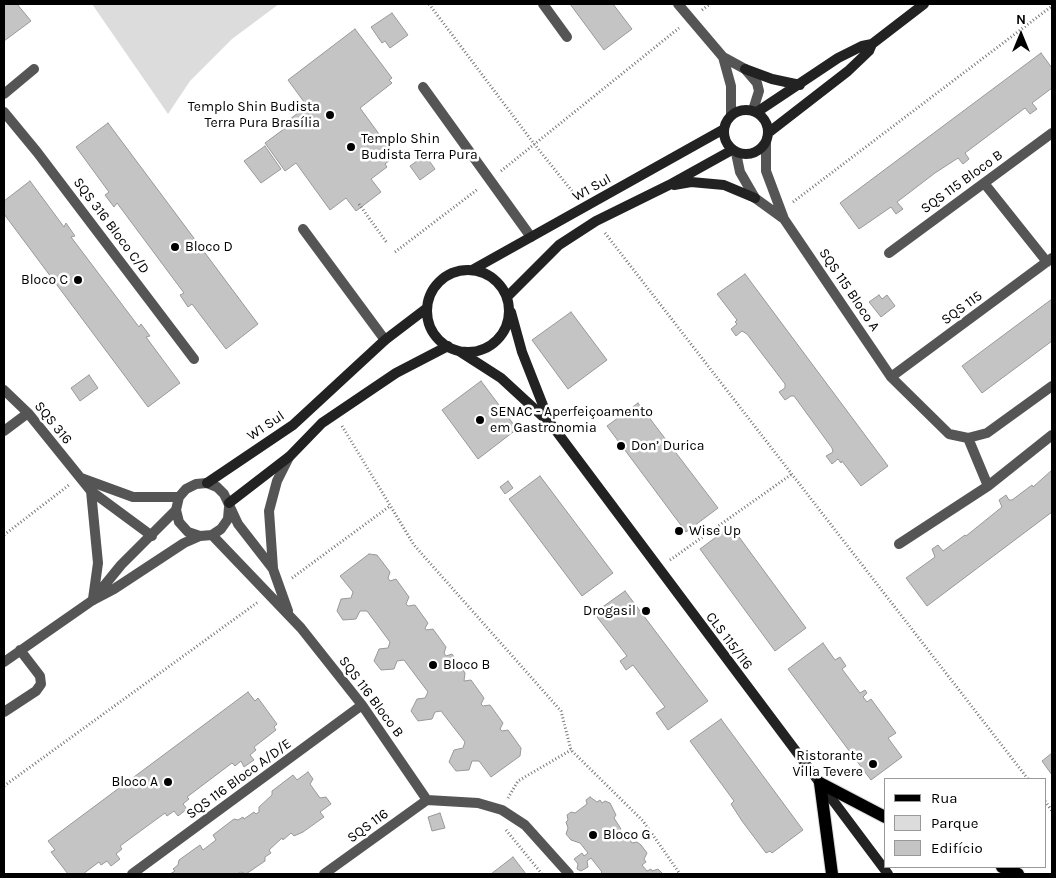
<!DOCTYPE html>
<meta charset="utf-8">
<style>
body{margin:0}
#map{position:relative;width:1056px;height:878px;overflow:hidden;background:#fff;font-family:Karla,sans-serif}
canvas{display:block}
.frame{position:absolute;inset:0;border:5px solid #000;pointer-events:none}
.legend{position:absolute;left:884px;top:778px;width:162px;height:90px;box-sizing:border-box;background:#fff;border:1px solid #999;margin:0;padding:6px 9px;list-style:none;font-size:15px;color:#000}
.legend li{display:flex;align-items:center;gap:10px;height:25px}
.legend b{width:25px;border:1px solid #999}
.north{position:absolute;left:996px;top:10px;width:50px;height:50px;-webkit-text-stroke:4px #fff;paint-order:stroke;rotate:0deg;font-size:14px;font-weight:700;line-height:20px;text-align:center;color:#000}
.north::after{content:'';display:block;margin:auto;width:18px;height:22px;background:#000;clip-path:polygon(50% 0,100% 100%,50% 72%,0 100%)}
</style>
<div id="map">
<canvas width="1056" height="878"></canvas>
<div class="frame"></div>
<ul class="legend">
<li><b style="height:6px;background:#000"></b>Rua</li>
<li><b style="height:14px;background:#dcdcdc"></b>Parque</li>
<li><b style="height:14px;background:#c4c4c4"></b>Edifício</li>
</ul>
<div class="north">N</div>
</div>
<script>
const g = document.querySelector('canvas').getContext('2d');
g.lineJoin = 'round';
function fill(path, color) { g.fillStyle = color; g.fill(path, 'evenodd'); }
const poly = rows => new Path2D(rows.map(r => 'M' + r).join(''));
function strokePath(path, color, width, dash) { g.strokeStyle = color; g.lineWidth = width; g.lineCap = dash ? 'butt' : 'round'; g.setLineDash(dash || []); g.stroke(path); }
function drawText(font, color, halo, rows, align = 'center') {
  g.font = font + ' Karla,sans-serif'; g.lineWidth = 5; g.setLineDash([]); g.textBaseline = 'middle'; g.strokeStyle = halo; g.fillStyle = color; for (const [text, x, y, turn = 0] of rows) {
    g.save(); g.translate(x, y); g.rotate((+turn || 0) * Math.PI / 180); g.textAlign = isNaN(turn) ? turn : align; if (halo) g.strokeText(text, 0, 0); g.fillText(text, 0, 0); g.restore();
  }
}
fill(poly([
 [92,4,279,4,232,39,190,81,168,114]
]), '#dcdcdc');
const building = poly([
 [4,4,17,4,31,21,4,41,4,4],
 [570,4,613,4,632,29,604,50,570,4],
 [392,13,408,35,390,48,385,41,382,43,371,27,392,13],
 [355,29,392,78,389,80,392,83,360,108,395,156,385,164,387,167,371,179,381,192,356,211,346,198,330,210,296,163,285,171,265,143,288,126,285,123,307,106,288,80,355,29],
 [1041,53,1052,68,1052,88,1032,103,1037,109,1030,114,1025,108,965,153,969,159,963,164,958,158,935,173,897,202,903,209,896,214,891,207,859,229,840,203,1041,53],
 [108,123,258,324,226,349,192,304,188,307,180,295,184,293,117,203,114,207,105,195,109,192,76,147,108,123],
 [265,146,281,169,261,183,244,161,265,146],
 [425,155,435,169,420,180,410,166,425,155],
 [30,181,64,227,66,223,75,236,71,237,139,327,141,324,150,336,146,337,180,383,148,407,4,214,4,201,30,181],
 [745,274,888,466,861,486,842,461,841,463,838,459,832,464,826,456,833,452,832,448,794,396,791,396,785,400,779,392,785,388,785,384,747,334,742,331,736,336,731,329,737,324,735,322,737,320,717,294,745,274],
 [879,295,882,299,887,295,895,306,881,317,869,302,879,295],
 [1052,299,1052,341,982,393,962,366,1052,299],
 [571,312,607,360,568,389,532,340,571,312],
 [89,375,98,388,80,401,71,388,89,375],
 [481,381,517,429,478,459,442,410,481,381],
 [638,403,718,508,686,532,607,426,638,403],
 [1052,470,1052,512,927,606,906,578,935,557,932,549,938,545,943,551,965,535,966,536,1002,507,999,500,1006,495,1009,500,1012,500,1032,485,1033,487,1052,470],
 [540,476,613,573,582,596,509,499,540,476],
 [508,481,513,488,505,494,500,487,508,481],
 [731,526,806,628,775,651,700,549,731,526],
 [369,554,377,555,390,572,388,578,390,581,396,579,409,597,406,604,408,606,415,605,428,623,425,628,426,630,433,629,446,647,444,653,446,656,452,654,465,673,464,681,471,680,484,698,481,704,483,706,490,705,503,723,500,729,502,731,508,730,521,748,520,756,491,777,479,761,472,761,469,770,456,771,449,762,454,750,463,748,465,742,441,711,435,712,432,719,418,721,411,711,417,699,425,698,428,692,404,660,397,661,394,669,381,670,374,661,379,649,388,648,390,642,367,611,360,611,356,619,343,620,337,611,341,599,351,598,353,592,340,576,369,554],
 [625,591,708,701,668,730,656,713,665,707,633,665,626,670,620,661,627,656,594,613,625,591],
 [823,643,835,660,840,657,846,666,842,669,860,693,865,690,867,693,863,697,867,702,871,699,896,733,888,738,902,757,871,780,788,669,823,643],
 [248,692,255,701,258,698,277,724,274,727,276,730,254,747,256,750,250,755,254,760,244,767,241,761,235,766,232,763,187,797,189,799,183,804,187,809,178,816,174,811,167,816,165,813,120,846,122,849,116,854,120,859,111,866,107,861,101,865,99,862,83,874,68,874,51,852,55,850,48,841,248,692],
 [721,719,803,830,772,853,770,851,766,853,742,821,731,804,734,801,690,741,721,719],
 [1052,753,1052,775,1042,761,1052,753],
 [308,772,313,779,310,784,320,798,326,797,331,804,320,812,324,817,303,832,294,836,291,833,283,840,282,838,269,850,271,853,265,857,265,861,246,874,241,872,237,874,170,874,175,871,173,869,178,865,179,860,200,845,203,850,216,840,213,835,234,819,238,820,243,817,244,819,254,812,256,814,259,812,259,807,272,795,272,791,293,775,297,780,308,772],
 [590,797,597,802,600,800,602,803,605,801,610,803,616,815,614,818,621,829,617,832,620,836,625,833,632,843,637,842,641,845,647,853,644,859,646,862,642,865,647,871,651,869,652,871,658,869,663,874,600,874,602,872,591,858,587,861,588,867,581,871,577,869,578,864,574,859,582,853,584,856,588,853,580,843,571,840,566,834,568,828,566,822,568,820,567,815,571,812,575,813,587,804,586,800,590,797],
 [440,813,445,828,432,831,428,817,440,813],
 [513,857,526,874,491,874,513,857]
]);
fill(building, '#c4c4c4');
strokePath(building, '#999', 1);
const primary = poly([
 [820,783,832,874],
 [820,783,885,817],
 [1002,867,1018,874]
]);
strokePath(primary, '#dbdbdb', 14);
strokePath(poly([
 [429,4,535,145,576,196],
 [702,10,710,4],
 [501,171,679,28],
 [793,202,1052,6],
 [359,204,387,243],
 [605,233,1028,779],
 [395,252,478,189],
 [342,426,414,545,561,711,571,750,643,821,680,874],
 [4,535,69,485],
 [670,560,792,474],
 [292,578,390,506],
 [4,786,258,602],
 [508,798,518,781,571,750],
 [1045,801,1052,811],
 [506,830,542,874]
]), '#777', 3, [1, 2.5]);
strokePath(poly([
 [543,4,567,37],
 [423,87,531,237],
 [303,229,385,340],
 [4,662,93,600],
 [4,712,36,691,41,684,40,676,20,650]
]), '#555', 10);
strokePath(poly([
 [678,4,723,57,745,69,757,83,759,91,753,110],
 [723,57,731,86,731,115],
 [4,94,34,69],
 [4,112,37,152,194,359],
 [766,142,766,171,784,219,891,377,949,434,968,438,988,486],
 [736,153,740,172,755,198,784,219],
 [984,183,1047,262],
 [889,253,1052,133],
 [891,377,1052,258],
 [4,390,28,413,91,491,152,536],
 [4,431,28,413],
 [968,438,987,433,1052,386],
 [81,478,133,497,179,497],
 [91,491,98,563,93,599],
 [229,507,228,519,221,529,212,535,200,536,188,532,179,522,176,510,179,497,186,489,196,484,207,483,217,487,224,494,238,524,273,569,288,611],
 [212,535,301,628,362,705,427,800],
 [899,544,988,486,1052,435],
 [273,568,269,511,277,481,289,457],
 [95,597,121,565,176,510],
 [93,600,114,589,184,543,200,536],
 [427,800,478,803,502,810,525,825,569,874],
 [132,874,362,705],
 [324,874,427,800]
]), '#555', 10);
strokePath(poly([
 [745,69,772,79,800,85],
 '724 132a22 22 0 1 1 44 0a22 22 0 1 1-44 0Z',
 [757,112,838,58,862,46,872,44],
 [768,133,848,71,869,51,872,44,924,4],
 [674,185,691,182,724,185,755,198],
 [472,270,724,129],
 '427 311a41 41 0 1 1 82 0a41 41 0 1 1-82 0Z',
 [507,297,559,245,596,221,669,185,732,150],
 [511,312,522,352,548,418],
 [459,351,501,378,551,424,888,874],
 [207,483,293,425,385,340,427,308],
 [229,503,290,456,322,423,396,373,448,346]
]), '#222', 10);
strokePath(primary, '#000', 12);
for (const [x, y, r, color] of [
 [330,115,5,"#000"],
 [351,147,5,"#000"],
 [175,247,5,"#000"],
 [78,280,5,"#000"],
 [480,420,5,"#000"],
 [621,446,5,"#000"],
 [679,531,5,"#000"],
 [646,611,5,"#000"],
 [433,665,5,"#000"],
 [873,764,5,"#000"],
 [168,782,5,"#000"],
 [593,835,5,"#000"]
]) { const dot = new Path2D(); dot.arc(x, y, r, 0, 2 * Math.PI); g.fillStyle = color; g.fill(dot); strokePath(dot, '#fff', 2); }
drawText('14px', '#000', '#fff', [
 ["Templo Shin Budista",320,107,"right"],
 ["Terra Pura Brasília",320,123,"right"],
 ["Templo Shin",361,139],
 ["Budista Terra Pura",361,155],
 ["Bloco D",185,247],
 ["Bloco C",68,280,"right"],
 ["SENAC - Aperfeiçoamento",490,412],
 ["em Gastronomia",490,428],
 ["Don’ Durica",631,446],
 ["Wise Up",689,531],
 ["Drogasil",636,611,"right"],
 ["Bloco B",443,665],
 ["Ristorante",863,756,"right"],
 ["Villa Tevere",863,772,"right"],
 ["Bloco A",158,782,"right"],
 ["Bloco G",603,835]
], 'left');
drawText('14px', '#000', '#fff', [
 ["SQS 115 Bloco B",962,182,-36],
 ["W1 Sul",592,188,-29],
 ["SQS 316 Bloco C/D",111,226,53],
 ["SQS 115 Bloco A",849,290,56],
 ["SQS 115",962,308,-36],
 ["SQS 316",53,423,51],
 ["W1 Sul",266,426,-34],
 ["CLS 115/116",729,641,53],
 ["SQS 116 Bloco B",371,697,53],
 ["SQS 116 Bloco A/D/E",239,779,-36],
 ["SQS 116",368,826,-36]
]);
</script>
